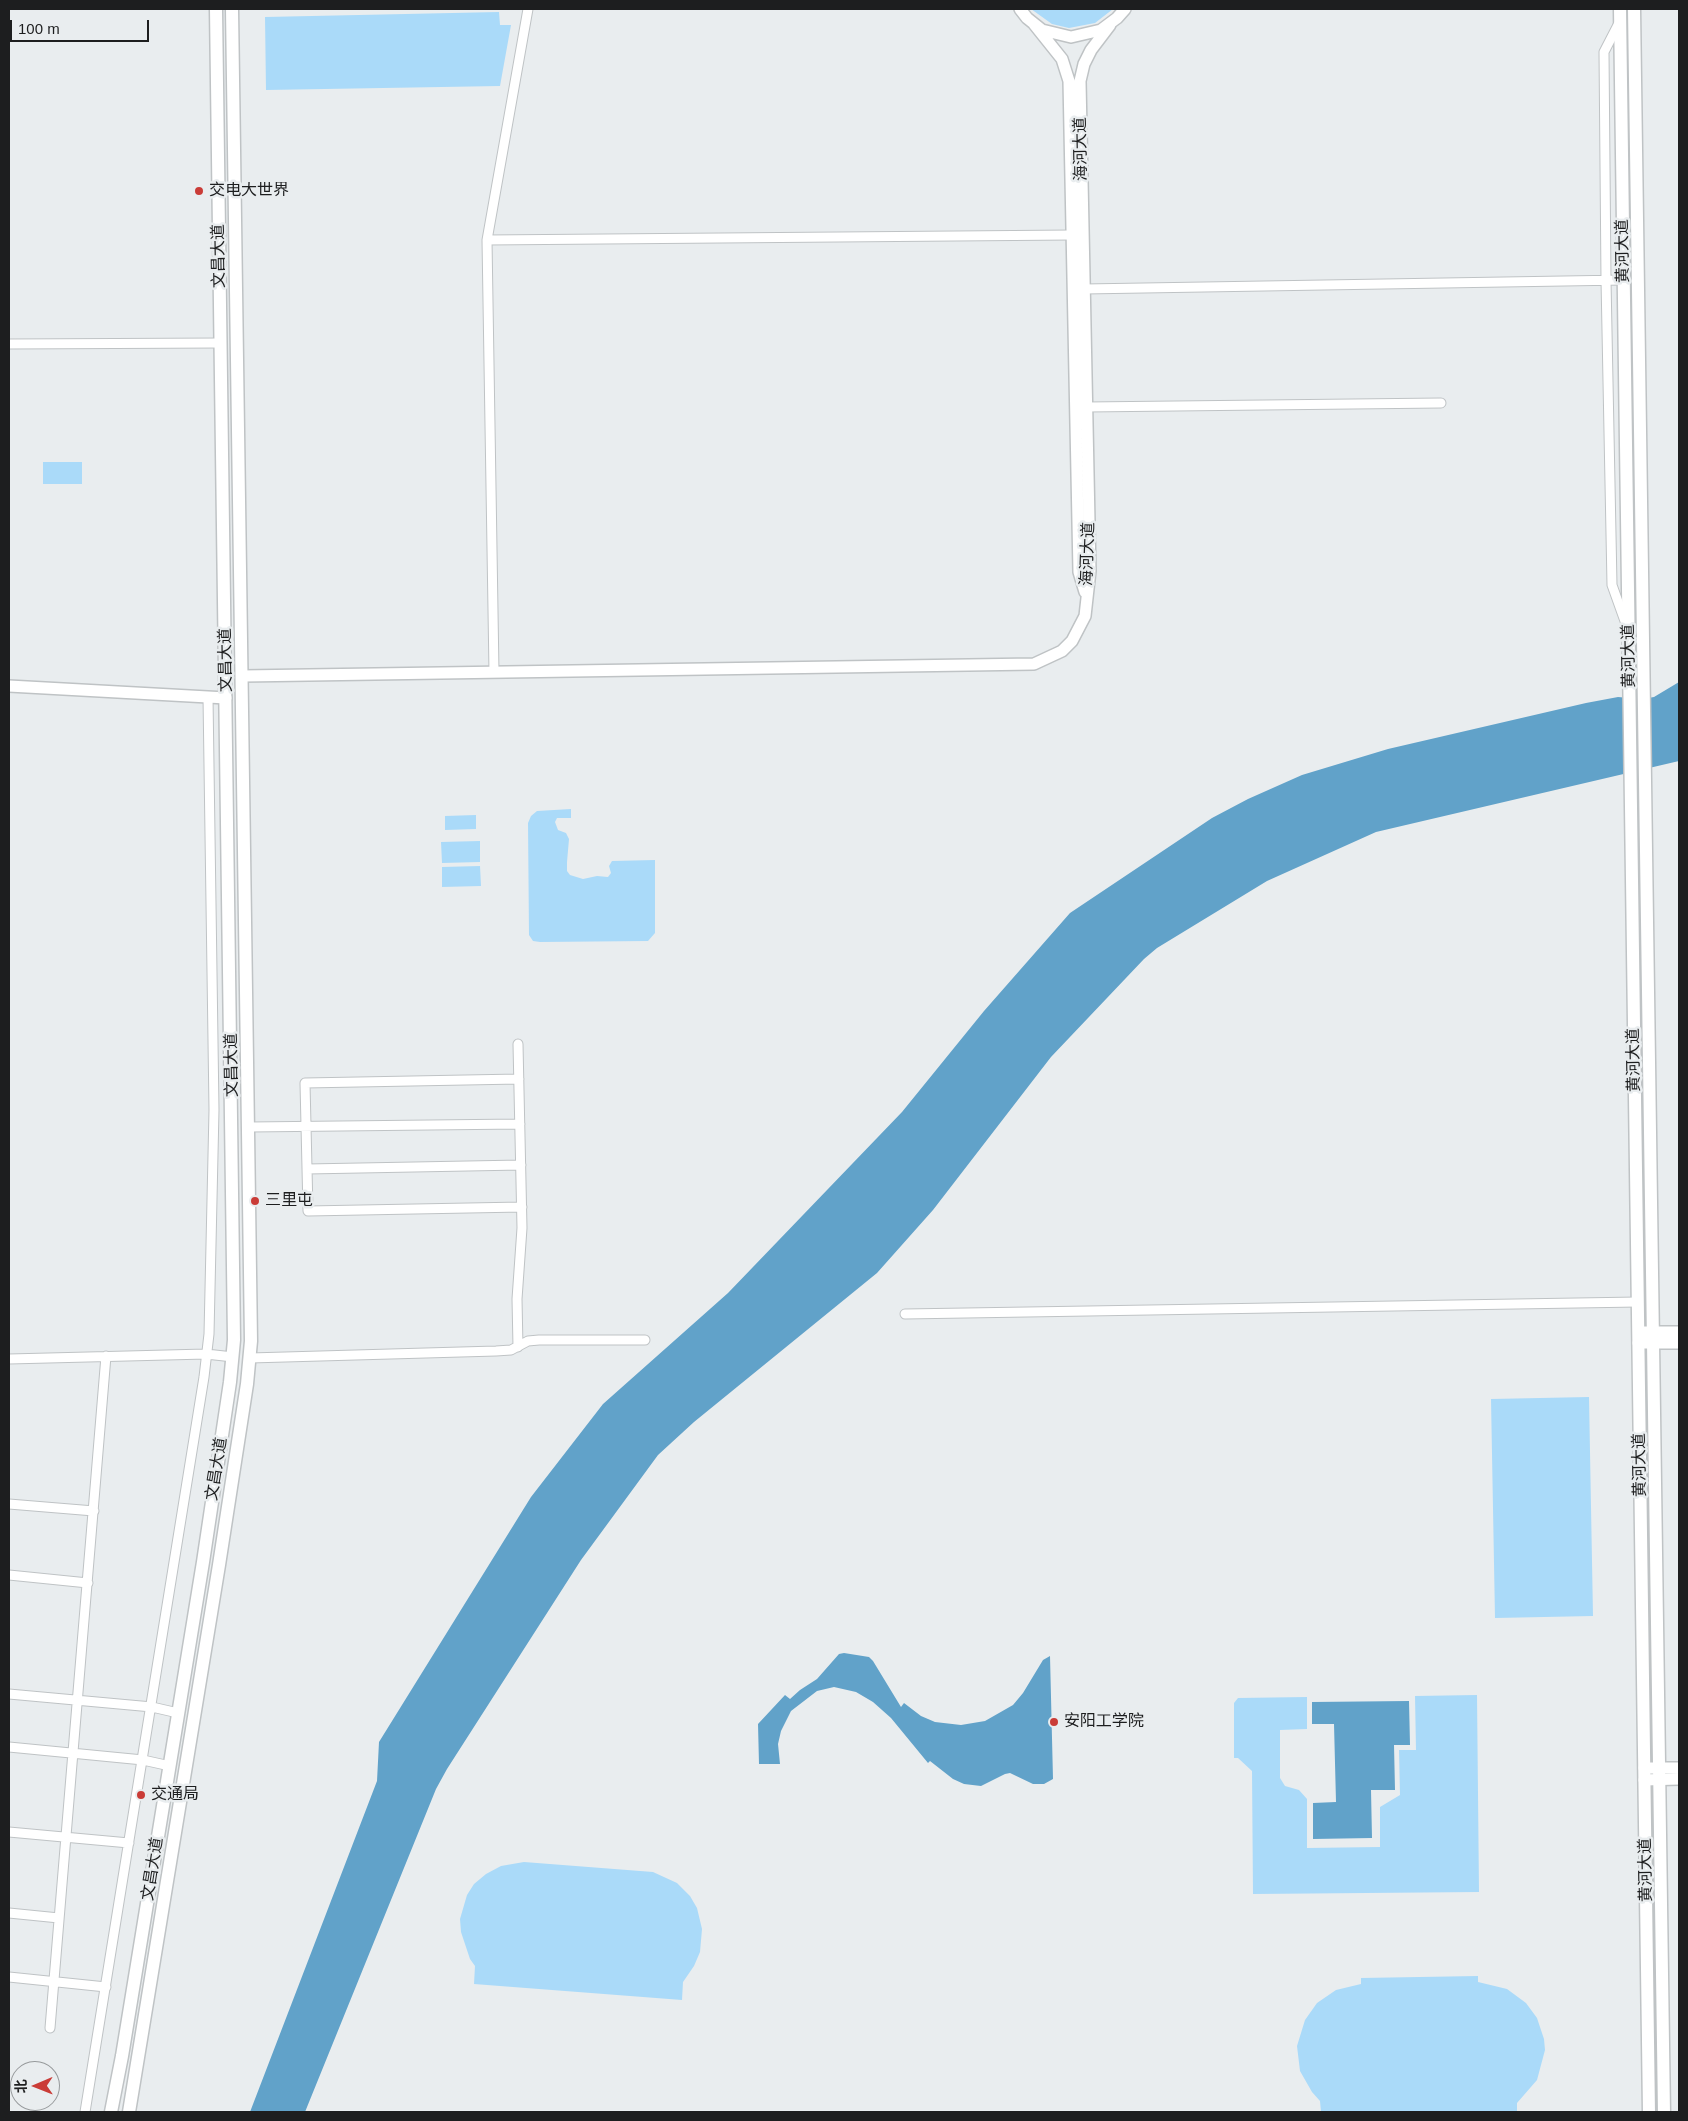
<!DOCTYPE html>
<meta charset="utf-8">
<style>
body{margin:0}
#map{position:relative;width:1688px;height:2121px;overflow:hidden;background:#e9edef;font-family:Arial,"Noto Sans SC",sans-serif}
canvas{display:block}
.frame{position:absolute;inset:0;border:10px solid #1d1e1f;pointer-events:none}
.north{position:absolute;left:10px;top:2061px;width:50px;height:50px;box-sizing:border-box;background:#e9edef;border:1px solid #979a9c;border-radius:50%;rotate:269deg;font-size:14px;font-weight:700;line-height:20px;text-align:center;color:#1d1e1f}
.north::after{content:'';display:block;margin:auto;width:18px;height:22px;background:#ca3c37;clip-path:polygon(50% 0,100% 100%,50% 72%,0 100%)}
.scale{position:absolute;left:10px;top:20px;width:139px;height:22px;box-sizing:border-box;border:2px solid #1d1e1f;border-top:0;padding-left:6px;font-size:15px;line-height:18px;white-space:nowrap;color:#1d1e1f;-webkit-text-stroke:4px #e9edef;paint-order:stroke}
</style>
<div id="map">
<canvas width="1688" height="2121"></canvas>
<div class="frame"></div>
<div class="north">北</div>
<div class="scale">100 m</div>
</div>
<script>
const g = document.querySelector('canvas').getContext('2d');
g.lineJoin = 'round';
function fill(path, color) { g.fillStyle = color; g.fill(path, 'evenodd'); }
const poly = rows => new Path2D(rows.map(r => 'M' + r).join(''));
function strokePath(path, color, width, dash) { g.strokeStyle = color; g.lineWidth = width; g.lineCap = dash ? 'butt' : 'round'; g.setLineDash(dash || []); g.stroke(path); }
function drawText(font, color, halo, rows, align = 'center') {
  g.font = font + ' Arial,"Noto Sans SC",sans-serif'; g.lineWidth = 5; g.setLineDash([]); g.textBaseline = 'middle'; g.strokeStyle = halo; g.fillStyle = color; for (const [text, x, y, turn = 0] of rows) {
    g.save(); g.translate(x, y); g.rotate((+turn || 0) * Math.PI / 180); g.textAlign = isNaN(turn) ? turn : align; if (halo) g.strokeText(text, 0, 0); g.fillText(text, 0, 0); g.restore();
  }
}
fill(poly([
 [1031,9,1113,9,1095,23,1069,28,1052,24],
 [499,12,500,25,511,25,500,86,266,90,265,17],
 [43,462,82,462,82,484,43,484],
 [571,809,571,818,557,818,555,822,558,830,566,833,569,839,567,862,567,871,570,875,583,879,597,876,608,877,611,873,609,866,612,861,655,860,655,933,648,941,540,942,533,941,529,935,528,823,531,816,537,811],
 [476,815,476,829,445,830,445,816],
 [480,841,480,862,442,863,441,842],
 [480,866,481,886,442,887,442,867],
 [1589,1397,1593,1616,1495,1618,1491,1399],
 [1477,1695,1479,1892,1253,1894,1252,1771,1238,1758,1234,1758,1234,1703,1238,1698,1307,1697,1307,1729,1280,1730,1280,1778,1285,1786,1299,1790,1307,1799,1307,1848,1380,1847,1380,1807,1400,1795,1399,1750,1416,1750,1415,1696],
 [524,1862,653,1872,677,1883,690,1896,697,1908,702,1929,700,1952,694,1966,683,1982,682,2000,474,1984,475,1966,470,1959,461,1932,460,1919,467,1895,474,1884,486,1874,501,1866],
 [1478,1976,1478,1982,1507,1989,1526,2003,1537,2018,1544,2039,1545,2050,1537,2080,1517,2103,1517,2112,1321,2112,1320,2101,1312,2092,1300,2071,1297,2046,1305,2020,1317,2003,1336,1990,1361,1984,1361,1978]
]), '#aadaf9');
fill(poly([
 [1679,682,1679,761,1376,832,1267,881,1157,948,1144,959,1051,1057,933,1210,877,1273,694,1422,658,1455,581,1560,447,1769,436,1789,305,2112,250,2112,377,1781,379,1742,531,1497,603,1404,728,1293,902,1112,984,1011,1070,913,1212,818,1248,799,1302,775,1388,749,1586,703,1618,697,1642,699,1654,697],
 [844,1653,869,1657,873,1661,901,1707,904,1703,921,1716,935,1722,961,1725,985,1721,1013,1705,1023,1693,1043,1660,1050,1656,1053,1779,1044,1784,1033,1784,1010,1773,1005,1774,981,1786,964,1784,953,1779,930,1761,928,1763,891,1718,873,1702,856,1692,834,1687,817,1691,791,1711,781,1731,778,1744,780,1764,759,1764,758,1724,785,1695,790,1699,800,1690,817,1679,839,1654],
 [1409,1701,1410,1745,1394,1745,1395,1790,1371,1790,1372,1838,1313,1839,1313,1803,1336,1802,1334,1724,1312,1724,1312,1702]
]), '#61a2c9');
const street = poly([
 [1619,23,1604,52,1606,280,1612,585,1626,624],
 [487,240,1072,235],
 [1084,289,1624,280],
 [9,344,221,343],
 [1087,407,1441,403],
 [494,672,487,240,528,9],
 [519,1079,305,1083,308,1211,522,1207],
 [250,1127,520,1124],
 [307,1169,521,1165],
 [905,1314,1638,1302],
 [518,1347,517,1299,522,1228,518,1044],
 [250,1358,496,1351,511,1350,528,1341,539,1340,645,1340],
 [9,1359,206,1354,233,1357],
 [9,1504,94,1511],
 [9,1575,88,1583],
 [9,1694,152,1707,178,1713],
 [9,1747,143,1760,170,1766],
 [9,1832,129,1843],
 [9,1913,59,1918],
 [9,1977,106,1987],
 [50,2028,106,1356],
 [85,2112,204,1377,209,1334,214,1110,208,697]
]);
const secondary = poly([
 [1020,9,1027,18,1042,30,1071,37,1101,30,1117,18,1125,9],
 [1034,24,1062,59,1069,81,1079,572,1085,592],
 [243,676,1034,664,1062,651,1072,641,1085,616,1090,571,1080,81,1084,64,1091,50,1110,25],
 [9,686,226,698],
 [1644,1332,1679,1332],
 [1638,1343,1679,1343],
 [1644,1768,1679,1768],
 [1644,1780,1679,1779]
]);
const primary = poly([
 [1620,9,1649,2112],
 [1634,9,1664,2112],
 [111,2112,122,2056,203,1562,230,1382,234,1340,216,9],
 [129,2112,219,1565,247,1384,251,1341,232,9]
]);
strokePath(street, '#bfc3c5', 11);
strokePath(secondary, '#bfc3c5', 14);
strokePath(primary, '#bfc3c5', 15);
strokePath(street, '#fff', 9);
strokePath(secondary, '#fff', 11);
strokePath(primary, '#fff', 12);
for (const [x, y, r, color] of [
 [199,191,5,"#ca3c37"],
 [255,1201,5,"#ca3c37"],
 [1054,1722,5,"#ca3c37"],
 [141,1795,5,"#ca3c37"]
]) { const dot = new Path2D(); dot.arc(x, y, r, 0, 2 * Math.PI); g.fillStyle = color; g.fill(dot); strokePath(dot, '#e9edef', 2); }
drawText('16px', '#1d1e1f', '#e9edef', [
 ["海河大道",1081,149,-91],
 ["黄河大道",1623,251,-91],
 ["文昌大道",219,256,-91],
 ["海河大道",1088,554,-88],
 ["黄河大道",1629,656,-91],
 ["文昌大道",226,660,-91],
 ["黄河大道",1634,1060,-91],
 ["文昌大道",232,1065,-91],
 ["黄河大道",1640,1465,-91],
 ["文昌大道",217,1469,-81],
 ["文昌大道",153,1869,-81],
 ["黄河大道",1646,1870,-91]
]);
drawText('16px', '#1d1e1f', '#e9edef', [
 ["交电大世界",209,191],
 ["三里屯",265,1201],
 ["安阳工学院",1064,1722],
 ["交通局",151,1795]
], 'left');
</script>
